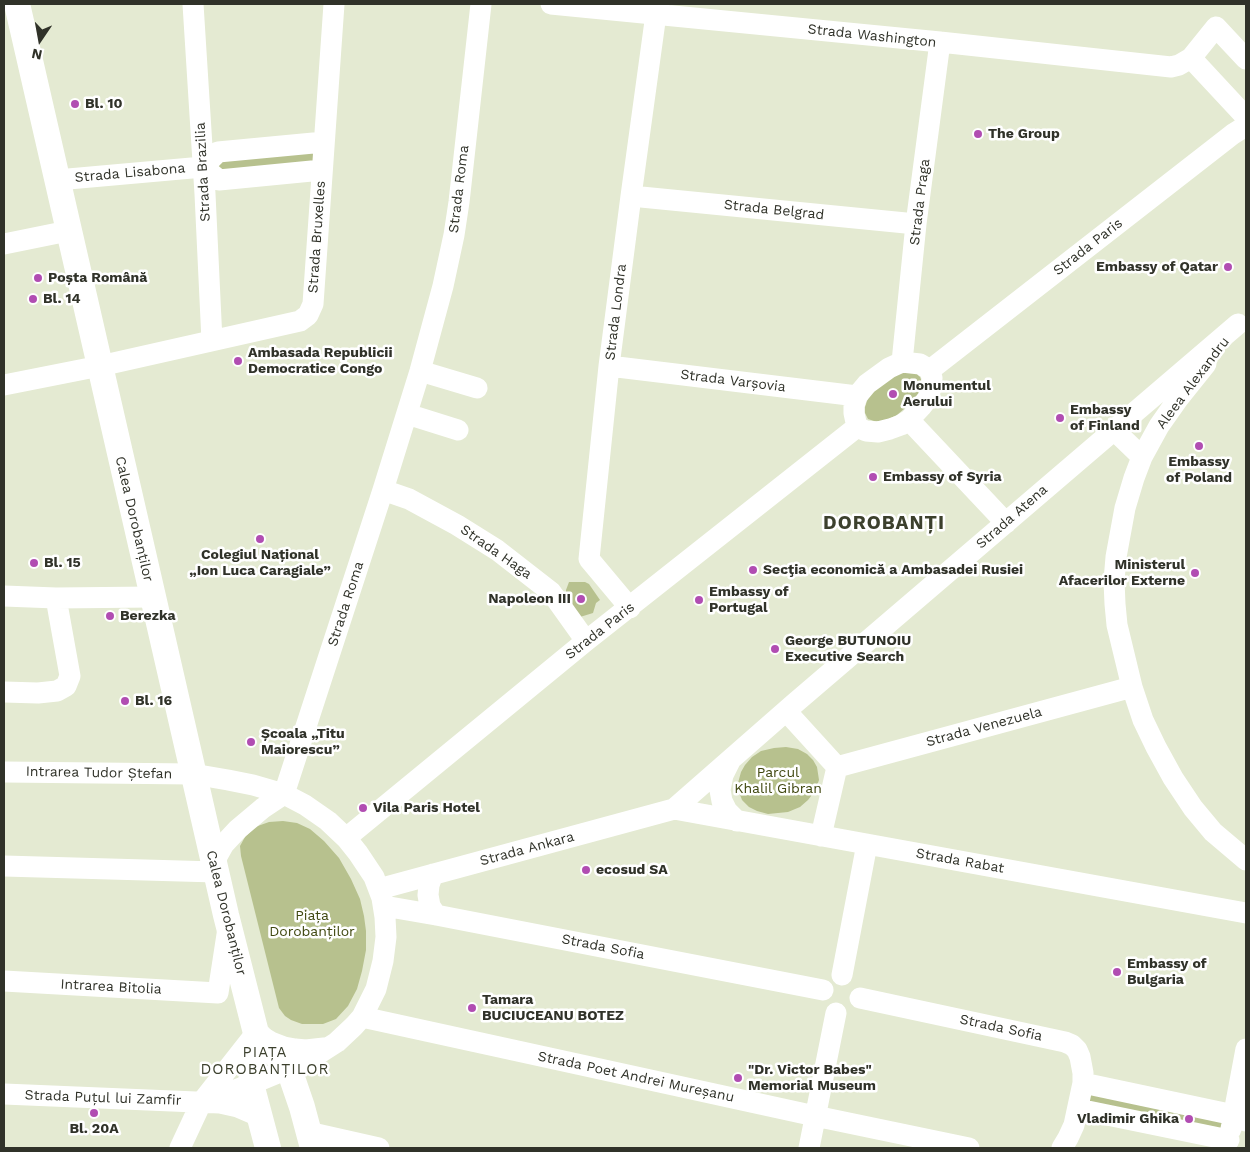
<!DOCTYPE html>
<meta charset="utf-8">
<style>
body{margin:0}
#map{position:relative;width:1250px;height:1152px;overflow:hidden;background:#e4ead2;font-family:"Work Sans",sans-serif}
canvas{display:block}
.frame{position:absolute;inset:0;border:5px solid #303229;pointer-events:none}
.north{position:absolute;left:15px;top:15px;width:50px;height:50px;-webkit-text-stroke:4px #fff;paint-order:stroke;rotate:192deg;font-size:14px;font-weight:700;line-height:20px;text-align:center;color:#303229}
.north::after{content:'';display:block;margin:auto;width:18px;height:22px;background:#303229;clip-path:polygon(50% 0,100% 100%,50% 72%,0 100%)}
</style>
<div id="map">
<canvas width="1250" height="1152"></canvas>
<div class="frame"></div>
<div class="north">N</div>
</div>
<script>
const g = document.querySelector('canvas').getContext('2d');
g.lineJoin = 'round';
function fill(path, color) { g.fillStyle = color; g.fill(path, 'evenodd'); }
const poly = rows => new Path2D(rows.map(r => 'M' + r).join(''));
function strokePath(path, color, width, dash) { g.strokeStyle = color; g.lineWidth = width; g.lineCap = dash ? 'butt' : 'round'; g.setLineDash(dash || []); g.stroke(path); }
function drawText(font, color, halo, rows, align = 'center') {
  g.font = font + ' "Work Sans",sans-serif'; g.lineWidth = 5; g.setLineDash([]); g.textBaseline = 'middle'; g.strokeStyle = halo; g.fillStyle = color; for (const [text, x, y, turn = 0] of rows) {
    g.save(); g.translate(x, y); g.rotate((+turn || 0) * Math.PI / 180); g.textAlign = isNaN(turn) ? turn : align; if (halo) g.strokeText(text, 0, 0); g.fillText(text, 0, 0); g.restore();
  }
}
fill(poly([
 [324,142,322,170,219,180,218,152],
 [895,373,916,373,920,377,922,382,920,392,912,402,897,415,882,422,874,421,868,419,865,413,865,407,869,395],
 [569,582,585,582,589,584,600,600,596,603,593,613,580,617,566,600,566,590],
 [786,747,798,749,807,754,813,760,817,767,819,780,815,791,808,800,800,807,788,812,768,814,757,811,749,807,742,800,739,792,738,783,741,772,745,765,752,757,761,751,774,748],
 [283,821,297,823,310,829,324,841,339,858,351,879,360,899,364,916,366,931,366,950,362,971,357,989,348,1006,336,1019,323,1024,302,1024,291,1020,285,1016,279,1008,241,856,240,846,245,837,255,827,269,822],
 [1088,1094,1223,1122,1221,1129,1089,1103]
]), '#b7c18e');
strokePath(poly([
 [193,4,205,194,212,341],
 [551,4,940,42,1171,67,1179,65,1191,58,1216,27,1246,59],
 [1191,58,1246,117],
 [203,167,218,152,324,142],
 [57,180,203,167,219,180,322,170],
 [631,196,916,224],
 [4,244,68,231],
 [902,362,916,224,940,42],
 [902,362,920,364,930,370,932,378,931,388,928,398,921,407,909,420,901,425,890,429,878,432,866,431,857,427,854,413,854,406,857,396,867,384,889,368,902,362],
 [1206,364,1178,399,1159,426,1142,457,1134,478,1125,508,1116,557,1114,581,1115,604,1117,625,1132,687,1143,720,1156,747,1173,778,1193,808,1213,832,1246,860],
 [609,366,857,396],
 [930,370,1233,134,1246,126],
 [420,371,477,388],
 [4,385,100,366,300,321,308,315,313,304,334,4],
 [407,414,458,430],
 [909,420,1006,523],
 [1114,430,1142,457],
 [383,490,409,499,457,525,497,550,551,592,586,641],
 [4,596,56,598,152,597],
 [630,608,589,559,609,366,631,196,656,14,659,4],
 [4,692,38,693,57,691,66,686,70,676,56,598],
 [786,711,837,767,821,836],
 [730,761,723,775,720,790,722,801,727,811,737,821],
 [837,767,1132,687],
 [4,772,193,774,228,780,253,785,284,794,305,805,328,821,346,838,358,853,374,877,382,898,385,917,386,937,383,961,376,989,362,1017,354,1026,337,1042,309,1060,251,1084,201,1103],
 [284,794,383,490,420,371,443,286,454,235,459,202,481,4],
 [674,809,1246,913],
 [346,838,586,641,857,427],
 [214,862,224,844,238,829,263,808,284,794],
 [4,866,216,872],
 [433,874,429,885,428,895,430,906,436,915],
 [379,889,674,809,795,703,1238,324],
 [384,906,436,915,823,990],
 [842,975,867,844],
 [4,981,218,993,228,928],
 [860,998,1065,1042,1072,1045,1077,1050,1080,1057,1083,1073,1083,1083,1074,1125,1068,1138,1062,1148],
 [362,1017,815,1116,969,1148],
 [1083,1083,1234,1115,1246,1121],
 [4,1094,220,1103,238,1107,259,1116],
 [1078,1109,1229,1140],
 [1231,1129,1246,1049],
 [308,1132,379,1148],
 [180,1148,201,1103,256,1033,271,1042,284,1047,295,1049,306,1050,324,1048],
 [809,1148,836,1013]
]), '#fff', 21);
strokePath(poly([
 [17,4,226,915,256,1033,251,1084,268,1148],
 [256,1033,289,1069,302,1107,313,1148]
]), '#fff', 26);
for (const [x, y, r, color] of [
 [75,104,5,"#b14db2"],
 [978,134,5,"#b14db2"],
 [1228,267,5,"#b14db2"],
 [38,278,5,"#b14db2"],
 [33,299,5,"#b14db2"],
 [238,361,5,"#b14db2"],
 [893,394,5,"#b14db2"],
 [1060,418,5,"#b14db2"],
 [1199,446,5,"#b14db2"],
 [873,477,5,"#b14db2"],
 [260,539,5,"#b14db2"],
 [34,563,5,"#b14db2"],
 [753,570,5,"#b14db2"],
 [1195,573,5,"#b14db2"],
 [581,599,5,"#b14db2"],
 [699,600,5,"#b14db2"],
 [110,616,5,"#b14db2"],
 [775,649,5,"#b14db2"],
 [125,701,5,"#b14db2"],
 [251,742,5,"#b14db2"],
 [363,808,5,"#b14db2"],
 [586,870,5,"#b14db2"],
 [1117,972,5,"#b14db2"],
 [472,1008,5,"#b14db2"],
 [738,1078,5,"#b14db2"],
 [94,1113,5,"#b14db2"],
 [1189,1119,5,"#b14db2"]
]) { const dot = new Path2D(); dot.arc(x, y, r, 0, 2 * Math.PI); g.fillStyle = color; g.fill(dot); strokePath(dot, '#fff', 2); }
drawText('14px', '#303229', '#fff', [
 ["Strada Washington",872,36,6],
 ["Strada Brazilia",203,172,-93],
 ["Strada Lisabona",130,173,-5],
 ["Strada Roma",459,189,-83],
 ["Strada Praga",920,202,-83],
 ["Strada Belgrad",774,210,6],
 ["Strada Bruxelles",317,237,-86],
 ["Strada Paris",1088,247,-38],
 ["Strada Londra",616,312,-83],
 ["Strada Varșovia",733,381,7],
 ["Aleea Alexandru",1193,383,-53],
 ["Strada Atena",1012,517,-41],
 ["Calea Dorobanților",134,519,77],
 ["Strada Haga",496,552,35],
 ["Strada Roma",346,604,-72],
 ["Strada Paris",600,631,-38],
 ["Strada Venezuela",984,727,-15],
 ["Intrarea Tudor Ștefan",99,773,1],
 ["Strada Ankara",527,849,-15],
 ["Strada Rabat",960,861,10],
 ["Calea Dorobanților",226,913,76],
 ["Strada Sofia",603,947,11],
 ["Intrarea Bitolia",111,987,3],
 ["Strada Sofia",1001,1028,12],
 ["Strada Poet Andrei Mureșanu",636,1077,12],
 ["Strada Puțul lui Zamfir",103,1098,2]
]);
drawText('bold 14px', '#303229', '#fff', [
 ["Bl. 10",85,104],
 ["The Group",988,134],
 ["Embassy of Qatar",1218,267,"right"],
 ["Poșta Română",48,278],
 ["Bl. 14",43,299],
 ["Ambasada Republicii",248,353],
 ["Democratice Congo",248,369],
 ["Monumentul",903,386],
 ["Aerului",903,402],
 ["Embassy",1070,410],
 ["of Finland",1070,426],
 ["Embassy",1199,462,"center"],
 ["of Poland",1199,478,"center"],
 ["Embassy of Syria",883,477],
 ["Colegiul Național",260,555,"center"],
 ["„Ion Luca Caragiale”",260,571,"center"],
 ["Bl. 15",44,563],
 ["Ministerul",1185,565,"right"],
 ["Afacerilor Externe",1185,581,"right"],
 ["Secţia economică a Ambasadei Rusiei",763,570],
 ["Embassy of",709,592],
 ["Portugal",709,608],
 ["Napoleon III",571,599,"right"],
 ["Berezka",120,616],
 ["George BUTUNOIU",785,641],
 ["Executive Search",785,657],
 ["Bl. 16",135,701],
 ["Școala „Titu",261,734],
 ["Maiorescu”",261,750],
 ["Vila Paris Hotel",373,808],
 ["ecosud SA",596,870],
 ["Embassy of",1127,964],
 ["Bulgaria",1127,980],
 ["Tamara",482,1000],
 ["BUCIUCEANU BOTEZ",482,1016],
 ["\"Dr. Victor Babes\"",748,1070],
 ["Memorial Museum",748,1086],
 ["Vladimir Ghika",1179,1119,"right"],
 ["Bl. 20A",94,1129,"center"]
], 'left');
drawText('14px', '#404810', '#fff', [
 ["Parcul",778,773],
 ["Khalil Gibran",778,789],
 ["Piața",312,916],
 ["Dorobanților",312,932]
]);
g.letterSpacing = '1px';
drawText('15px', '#3c402d', '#fff', [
 ["PIAȚA",265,1053],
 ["DOROBANȚILOR",265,1070]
]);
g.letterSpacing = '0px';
g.letterSpacing = '1px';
drawText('bold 19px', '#3c402d', '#fff', [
 ["DOROBANȚI",884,523]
]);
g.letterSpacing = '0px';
</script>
